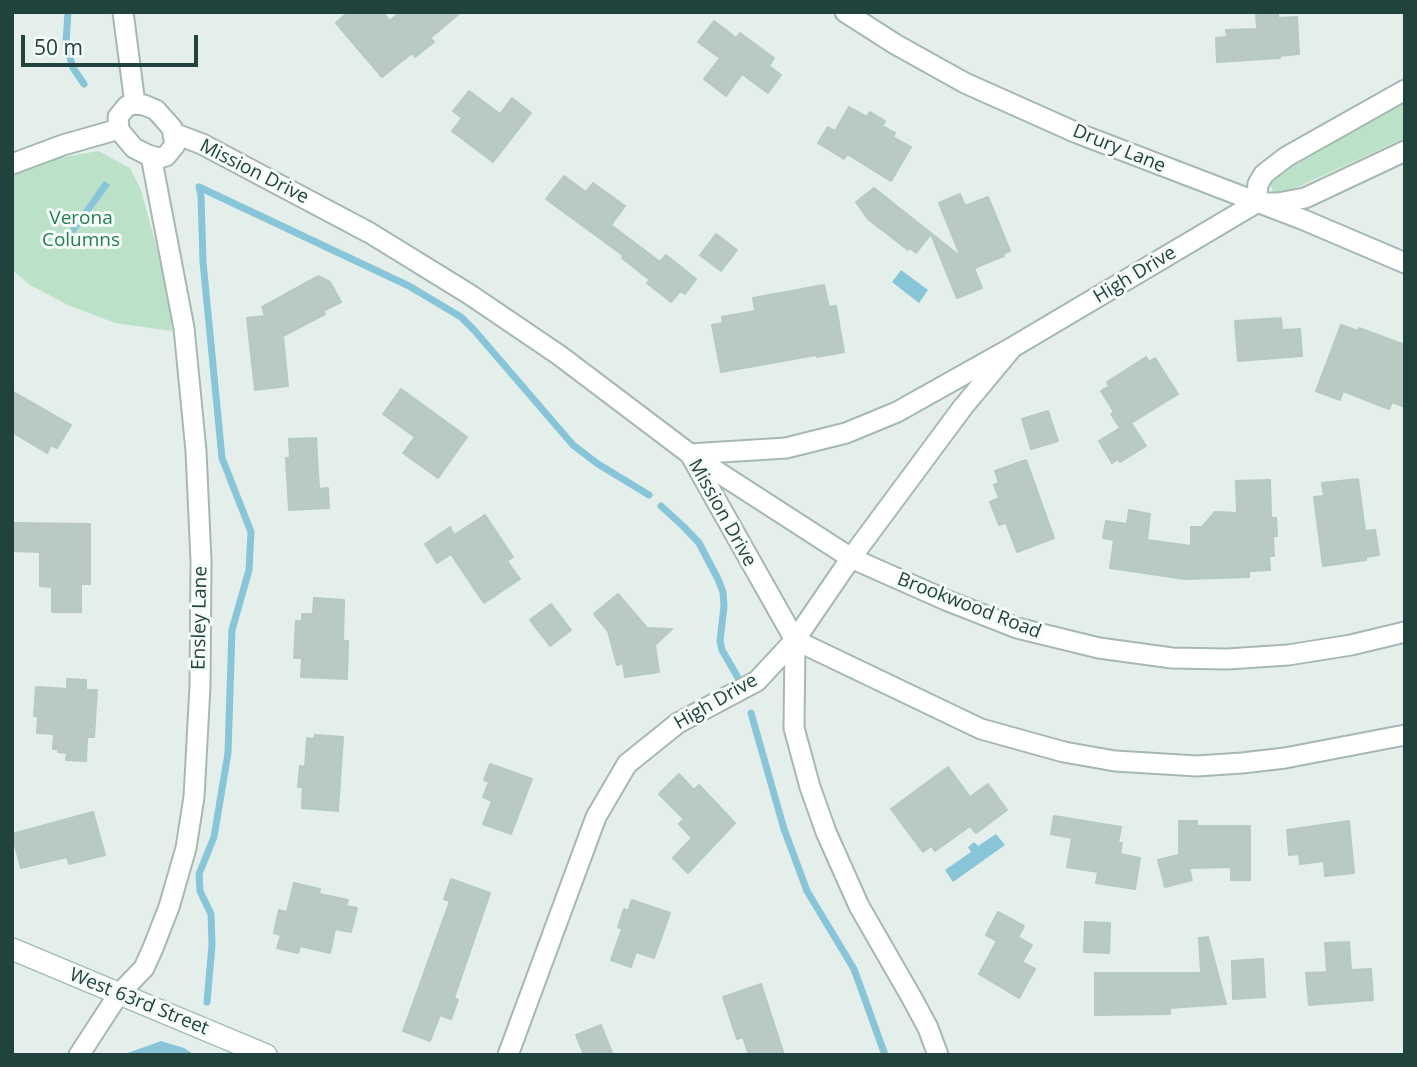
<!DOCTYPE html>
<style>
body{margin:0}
#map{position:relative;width:1417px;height:1067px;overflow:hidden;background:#e4efeb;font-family:"Open Sans",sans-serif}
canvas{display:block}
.frame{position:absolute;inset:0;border:14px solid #21433d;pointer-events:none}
.scale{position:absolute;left:21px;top:35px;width:177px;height:32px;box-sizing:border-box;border:4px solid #21433d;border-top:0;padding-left:9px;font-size:21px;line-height:24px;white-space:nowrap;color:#21433d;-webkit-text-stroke:5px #f5fbf9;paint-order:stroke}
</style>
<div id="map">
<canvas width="1417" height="1067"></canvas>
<div class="frame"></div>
<div class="scale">50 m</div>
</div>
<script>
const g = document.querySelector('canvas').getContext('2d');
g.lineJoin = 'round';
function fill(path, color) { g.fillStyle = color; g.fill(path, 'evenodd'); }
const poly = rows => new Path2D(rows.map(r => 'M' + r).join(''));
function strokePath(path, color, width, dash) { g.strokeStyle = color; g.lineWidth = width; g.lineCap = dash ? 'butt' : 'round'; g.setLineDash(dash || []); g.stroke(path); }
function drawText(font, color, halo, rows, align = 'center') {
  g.font = font + ' "Open Sans",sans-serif'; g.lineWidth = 6; g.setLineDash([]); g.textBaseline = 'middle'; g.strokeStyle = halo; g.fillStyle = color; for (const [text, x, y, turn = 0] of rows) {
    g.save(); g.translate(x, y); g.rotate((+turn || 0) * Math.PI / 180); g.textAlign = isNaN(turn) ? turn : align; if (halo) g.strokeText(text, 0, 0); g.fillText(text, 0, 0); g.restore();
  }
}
fill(poly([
 [1405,101,1405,138,1280,195,1273,193,1270,183,1275,177],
 [98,151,130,168,141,190,168,290,172,331,115,323,68,305,30,285,12,270,12,175,47,160]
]), '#bbe2c9');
fill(poly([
 [104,181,110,185,69,241,64,238],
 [901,270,928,290,919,303,892,282],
 [996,834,1005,845,953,882,945,870,971,852,968,847,974,842,978,846],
 [161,1041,184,1048,195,1055,122,1055]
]), '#88c5d8');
strokePath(poly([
 [68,12,66,43,73,68,84,84],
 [199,187,201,196,203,262,222,458,251,532,249,570,232,630,228,753,214,837,199,874,200,891,211,914,212,945,207,1002],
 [199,187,409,286,461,317,474,330,573,445,598,464,649,495],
 [661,506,684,527,699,543,718,579,723,592,724,606,720,641,722,650,737,676],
 [751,713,784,829,807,891,854,969,885,1055]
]), '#88c5d8', 7);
const building = poly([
 [348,12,383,12,390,21,400,12,461,12,430,38,434,42,415,57,412,53,382,77,336,23,348,12],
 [1256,12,1278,12,1278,18,1297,17,1299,54,1279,56,1280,58,1217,62,1216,38,1227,37,1226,30,1257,29,1256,12],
 [714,21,736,38,740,33,774,58,769,66,781,75,768,93,742,74,726,96,704,79,720,58,698,42,714,21],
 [469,91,500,114,512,98,531,113,493,162,452,131,462,118,453,111,469,91],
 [849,107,867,117,870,112,885,121,882,126,895,133,893,137,911,147,891,181,847,154,844,159,818,143,828,127,835,131,849,107],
 [564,176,586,192,593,183,625,206,611,225,660,262,666,255,696,279,685,294,680,291,671,302,647,283,650,280,622,258,624,256,546,199,564,176],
 [874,188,961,257,939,203,960,194,965,206,988,197,1010,251,1003,254,1004,256,974,268,982,288,957,298,931,234,916,253,910,248,908,250,868,219,856,202,874,188],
 [716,234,737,250,721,271,700,255,716,234],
 [318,276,330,282,341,302,323,311,325,314,283,336,288,386,255,390,247,318,265,316,262,307,318,276],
 [824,285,829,307,836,306,844,352,817,357,816,355,721,372,712,325,723,323,722,317,755,311,753,298,824,285],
 [1281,318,1282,330,1300,329,1302,356,1238,361,1235,321,1281,318],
 [1341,325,1358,331,1359,328,1405,345,1405,407,1392,402,1389,409,1343,391,1340,400,1316,391,1341,325],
 [1146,357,1149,362,1155,358,1178,394,1131,423,1146,446,1120,462,1118,459,1112,463,1099,441,1120,428,1111,414,1114,412,1101,391,1109,386,1107,382,1146,357],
 [401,389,467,437,438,478,403,453,415,437,383,414,401,389],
 [12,391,71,425,57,448,51,445,47,453,12,432,12,391],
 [1048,411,1058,441,1031,449,1022,419,1048,411],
 [316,438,319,489,328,488,329,508,289,510,286,458,290,458,289,439,316,438],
 [1026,460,1054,538,1017,552,1006,523,999,525,990,502,999,498,994,485,999,483,995,471,1026,460],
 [1358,479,1365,531,1375,530,1379,555,1366,557,1366,560,1323,566,1314,497,1324,496,1322,483,1358,479],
 [1270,480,1271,518,1276,518,1277,536,1273,536,1274,556,1269,556,1270,570,1249,571,1249,577,1185,579,1110,568,1114,540,1103,538,1106,521,1127,524,1129,510,1150,514,1147,540,1191,546,1191,527,1202,527,1215,512,1237,513,1236,481,1270,480],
 [485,515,513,557,507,561,520,579,484,603,451,554,437,563,425,544,450,527,454,535,485,515],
 [12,523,90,524,90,584,81,584,81,612,52,612,52,587,40,586,40,552,12,551,12,523],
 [618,594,647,628,672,629,655,645,659,672,625,677,623,663,617,665,608,631,594,614,618,594],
 [314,598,344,600,343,641,348,641,347,679,301,677,302,658,294,658,296,621,302,621,302,614,313,614,314,598],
 [551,604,571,630,550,646,530,620,551,604],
 [67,679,86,680,86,690,97,690,94,737,87,737,86,761,66,760,67,753,58,752,59,749,53,749,54,734,37,733,38,717,34,716,36,687,67,689,67,679],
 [315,735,343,737,338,811,302,808,303,787,298,787,300,766,305,767,307,738,314,739,315,735],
 [490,764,532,779,511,834,483,824,492,801,483,797,489,782,484,780,490,764],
 [948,767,970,797,988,784,1007,810,976,833,970,826,935,851,931,846,923,852,891,809,948,767],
 [679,774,694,790,699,785,735,823,688,873,673,858,692,838,679,824,684,819,659,794,679,774],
 [93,812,105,855,69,864,67,857,21,868,12,834,93,812],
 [1054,816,1121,827,1118,843,1122,843,1120,854,1140,858,1135,889,1096,883,1098,872,1067,867,1072,838,1051,834,1054,816],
 [1179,821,1197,821,1197,826,1250,826,1250,880,1231,880,1231,867,1189,868,1192,880,1165,887,1158,860,1179,855,1179,821],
 [1349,821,1354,873,1325,876,1324,861,1300,864,1299,854,1289,855,1287,830,1349,821],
 [451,879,490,893,454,998,458,1000,451,1019,440,1015,430,1041,403,1031,450,901,444,899,451,879],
 [294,883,320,889,319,894,348,900,346,906,357,908,351,932,335,929,330,953,300,946,298,953,277,948,281,935,274,933,279,910,287,912,294,883],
 [632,900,670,913,654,958,636,952,631,967,611,960,622,929,618,927,624,909,628,911,632,900],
 [998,912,1024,926,1018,937,1032,945,1022,962,1035,969,1019,998,979,974,997,941,986,935,998,912],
 [1085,922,1110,923,1109,953,1084,952,1085,922],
 [1208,937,1226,1004,1170,1008,1170,1014,1095,1015,1095,973,1201,973,1199,938,1208,937],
 [1349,942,1351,970,1371,969,1373,1000,1309,1005,1306,973,1327,972,1325,943,1349,942],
 [1263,959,1265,997,1233,999,1232,961,1263,959],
 [761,984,784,1055,749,1055,743,1037,737,1039,723,997,761,984],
 [601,1025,613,1055,584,1055,576,1035,601,1025]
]);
fill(building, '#b9cac4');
strokePath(building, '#b6c9c3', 2);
const street = poly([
 [123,12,135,104],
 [845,12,895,44,965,83,1077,133,1304,220,1405,263],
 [135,104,144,105,156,110,172,128,175,145,166,156,159,158,148,155,134,148,119,130,118,117,127,106,135,104],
 [173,133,202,144,370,233,469,294,559,355,690,454,795,640,794,728,810,787,826,832,859,906,913,1000,928,1028,938,1055],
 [12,164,63,145,119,129],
 [1256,203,1258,184,1264,174,1286,157,1405,90],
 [690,454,786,448,846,433,897,412,1013,347,1256,203,1278,203,1305,198,1405,151],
 [693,456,851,558,948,601,1017,628,1099,648,1172,658,1227,659,1288,655,1351,645,1405,632],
 [795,640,981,729,1064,752,1115,761,1197,766,1242,763,1285,758,1405,735],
 [79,1055,118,995,144,968,153,948,169,907,186,848,194,797,200,686,201,561,196,451,184,328,151,156],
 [508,1055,596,817,627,764,678,723,757,681,795,640,851,558,963,407,1013,347]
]);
const secondary = poly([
 [12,949,266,1055]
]);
strokePath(street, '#a6b8b3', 23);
strokePath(secondary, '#a1bcb5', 24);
strokePath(street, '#fff', 19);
strokePath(secondary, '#fff', 21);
drawText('19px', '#21433d', '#f5fbf9', [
 ["Drury Lane",1119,149,22],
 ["Mission Drive",254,172,27],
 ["High Drive",1135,275,-31],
 ["Mission Drive",722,513,61],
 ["Brookwood Road",969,606,21],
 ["Ensley Lane",200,618,-89],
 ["High Drive",716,702,-30],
 ["West 63rd Street",139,1002,22]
]);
drawText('19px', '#277e50', '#f5fbf9', [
 ["Verona",81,219],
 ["Columns",81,241]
]);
</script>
